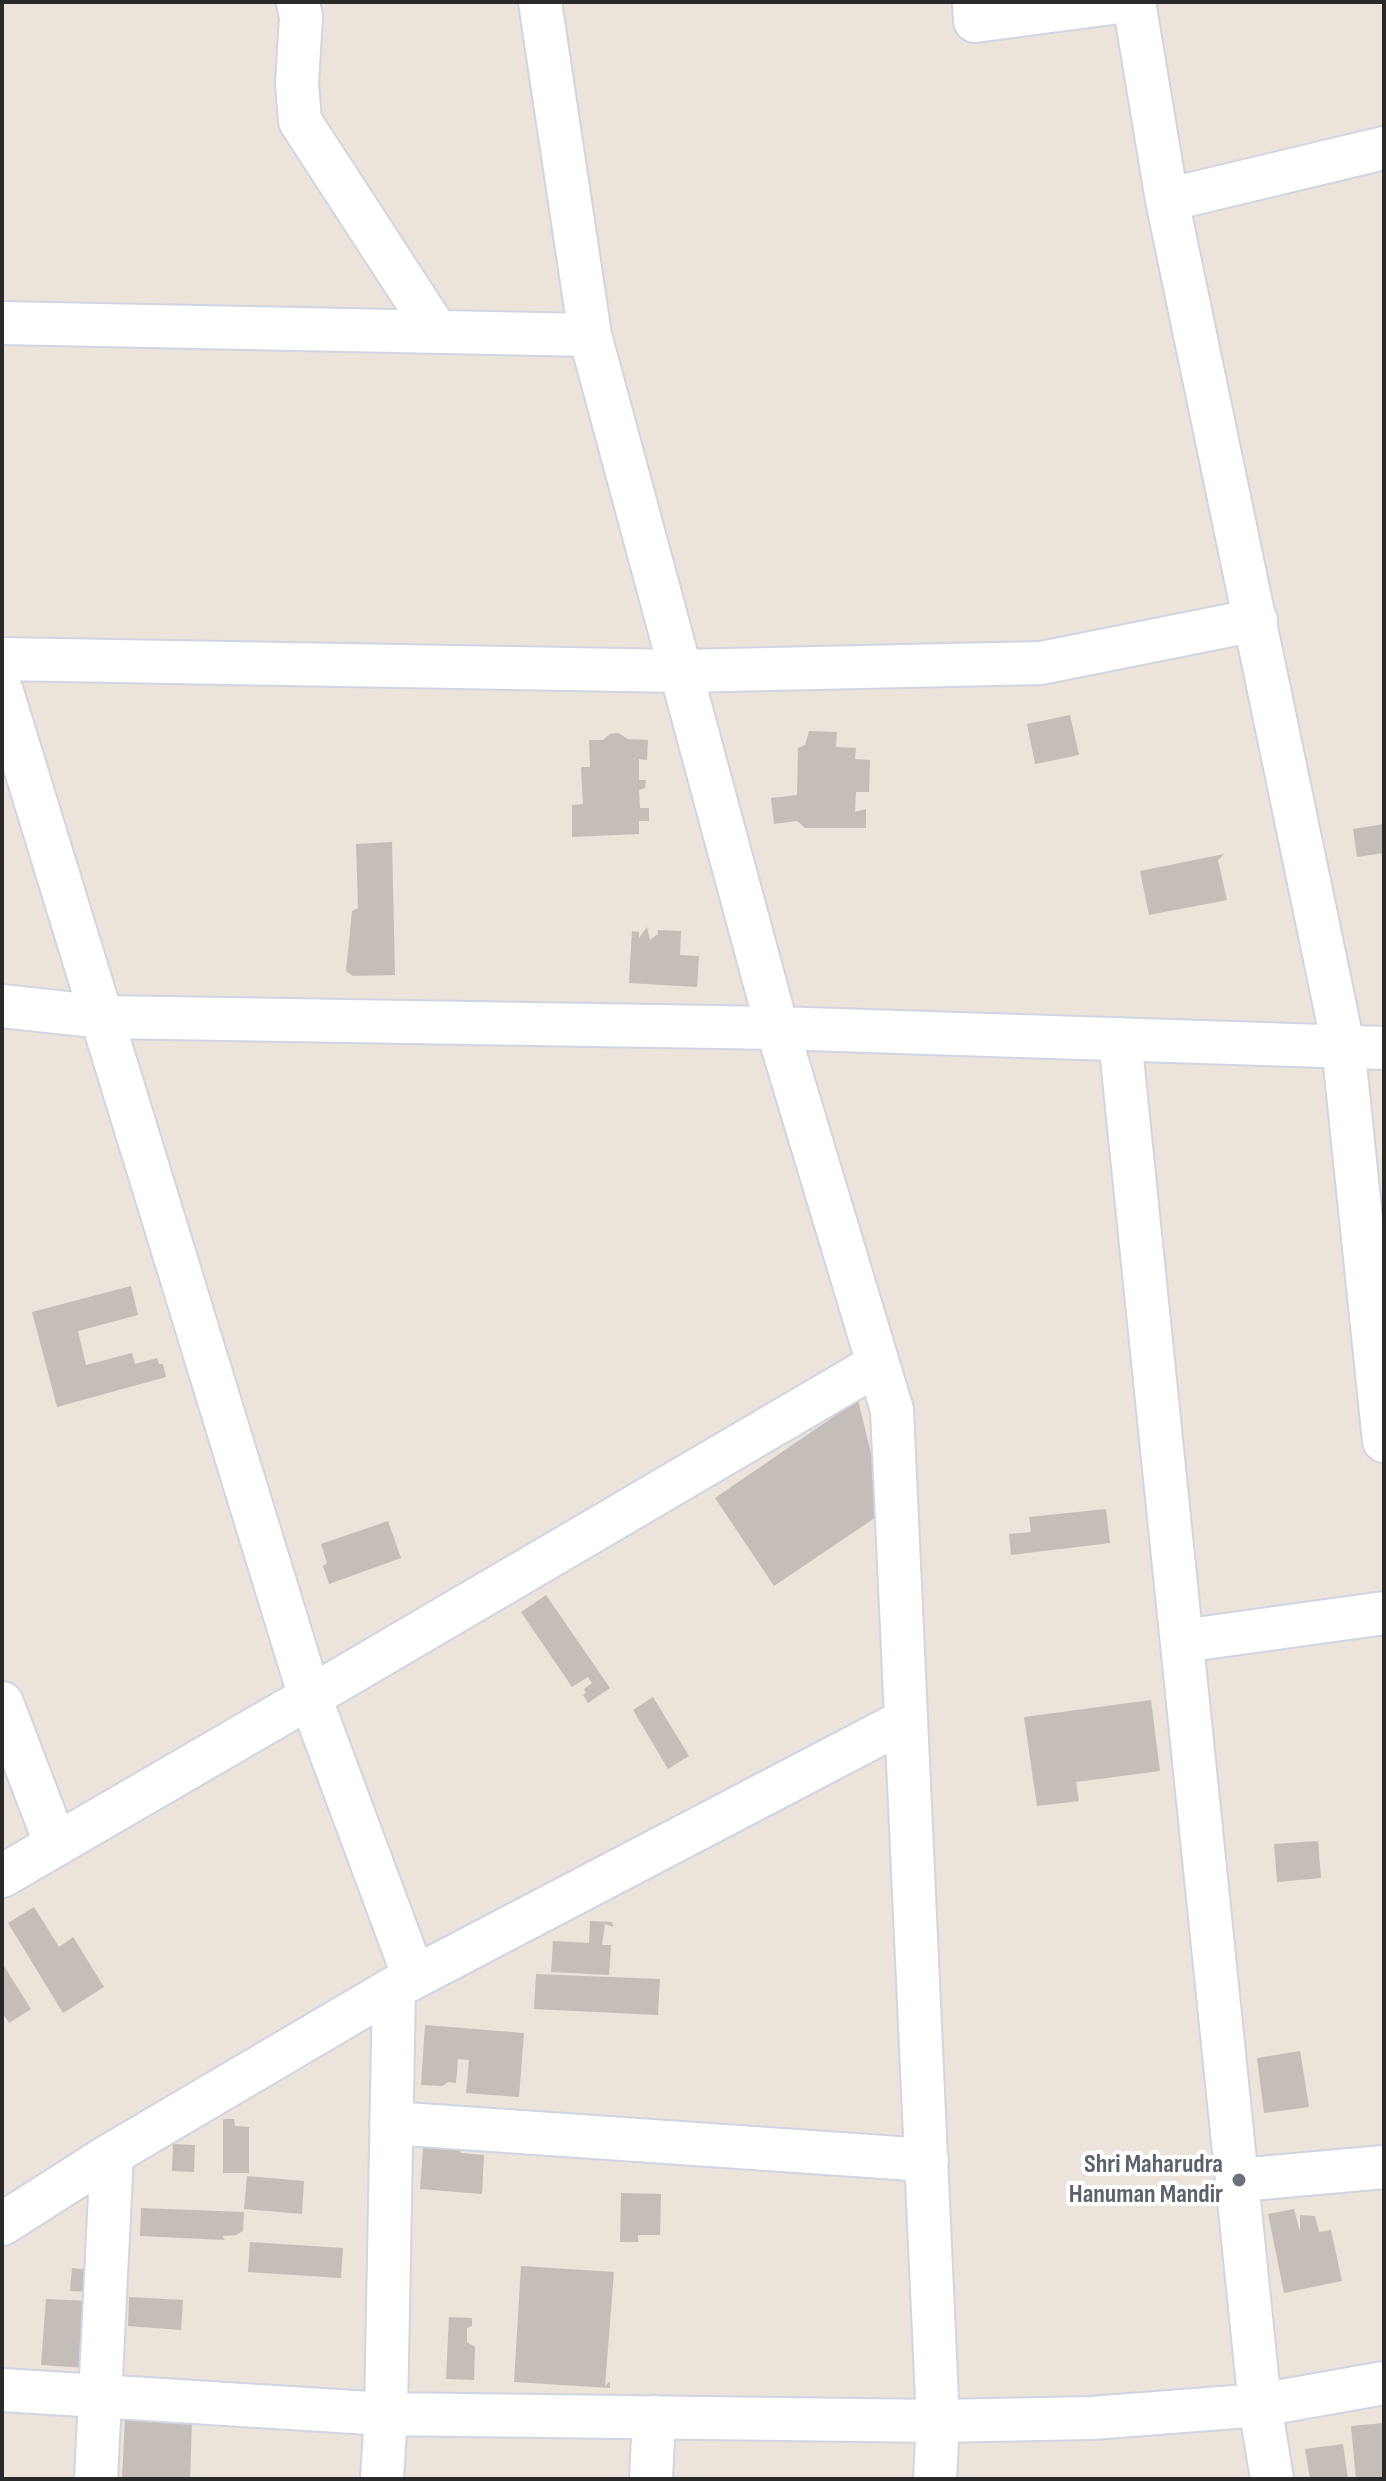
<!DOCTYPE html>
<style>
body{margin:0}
#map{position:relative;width:1386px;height:2481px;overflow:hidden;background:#ece3db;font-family:"Sofia Sans Condensed",sans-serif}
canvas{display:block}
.frame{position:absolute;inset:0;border:4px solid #292929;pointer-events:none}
</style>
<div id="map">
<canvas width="1386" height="2481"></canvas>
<div class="frame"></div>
</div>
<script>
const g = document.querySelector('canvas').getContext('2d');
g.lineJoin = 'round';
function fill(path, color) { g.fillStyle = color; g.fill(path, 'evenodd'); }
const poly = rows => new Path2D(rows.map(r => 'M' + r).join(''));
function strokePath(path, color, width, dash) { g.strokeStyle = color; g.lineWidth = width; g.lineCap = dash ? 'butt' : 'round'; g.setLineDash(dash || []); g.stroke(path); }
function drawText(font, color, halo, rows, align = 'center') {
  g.font = font + ' "Sofia Sans Condensed",sans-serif'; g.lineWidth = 8; g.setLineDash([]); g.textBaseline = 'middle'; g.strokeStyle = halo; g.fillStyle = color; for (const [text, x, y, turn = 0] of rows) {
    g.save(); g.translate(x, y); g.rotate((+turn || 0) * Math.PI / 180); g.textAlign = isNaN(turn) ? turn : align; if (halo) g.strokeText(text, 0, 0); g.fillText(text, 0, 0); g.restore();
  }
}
fill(poly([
 [1070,715,1079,755,1035,764,1027,724],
 [809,731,837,732,836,747,856,748,855,759,870,760,869,792,856,792,855,812,866,809,866,828,805,828,797,821,774,824,771,798,797,795,798,748,805,745],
 [618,733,628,739,648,740,647,760,639,759,639,780,646,780,645,788,639,790,640,808,649,808,649,821,639,821,639,834,572,837,572,805,583,804,581,767,590,767,589,740,603,740,610,734],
 [1384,824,1384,853,1357,857,1353,829],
 [392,842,395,975,353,976,346,971,352,911,358,908,356,844],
 [1224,854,1218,860,1227,900,1149,915,1140,871],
 [647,927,650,940,658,934,658,930,681,931,680,955,699,956,697,987,629,983,632,931,639,932,639,938],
 [131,1286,138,1315,78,1331,86,1365,132,1353,135,1364,157,1358,159,1364,163,1364,166,1377,57,1407,32,1312],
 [858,1400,885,1511,774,1586,715,1498],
 [1106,1509,1110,1543,1011,1555,1009,1534,1031,1532,1029,1517],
 [388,1521,401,1558,329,1584,323,1566,327,1563,321,1544],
 [546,1595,610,1688,588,1703,583,1695,586,1693,584,1689,592,1683,588,1677,572,1687,521,1612],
 [653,1697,689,1756,668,1769,633,1710],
 [1151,1700,1160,1771,1076,1782,1079,1801,1037,1806,1024,1717],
 [1318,1841,1321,1878,1277,1882,1274,1844],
 [34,1907,59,1947,73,1937,104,1987,63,2013,8,1923],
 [590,1921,612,1922,613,1927,605,1924,602,1945,611,1945,609,1975,551,1972,553,1941,589,1943],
 [2,1963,31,2009,9,2023,2,2012],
 [536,1974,660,1979,658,2015,534,2009],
 [425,2025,524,2033,519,2097,466,2093,469,2060,458,2059,456,2083,448,2082,443,2086,421,2085],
 [1300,2051,1309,2107,1264,2113,1257,2058],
 [223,2119,234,2119,235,2126,249,2127,249,2173,223,2173],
 [424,2137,458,2147,461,2153,484,2155,482,2194,420,2189],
 [173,2144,195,2145,194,2172,172,2171],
 [247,2176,304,2181,302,2214,244,2209],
 [621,2193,661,2194,660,2235,638,2235,638,2242,620,2242],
 [141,2208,244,2212,243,2231,236,2235,222,2236,225,2240,140,2236],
 [1294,2209,1300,2232,1300,2215,1315,2216,1319,2232,1331,2230,1342,2281,1284,2293,1268,2214],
 [250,2242,343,2248,341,2278,248,2272],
 [521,2266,614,2272,605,2386,610,2381,610,2388,514,2382],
 [72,2268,91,2270,90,2292,70,2291],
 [129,2297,183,2300,181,2330,128,2326],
 [46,2299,92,2301,87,2368,41,2365],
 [449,2317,472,2318,472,2326,467,2328,467,2342,475,2347,474,2380,446,2379],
 [125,2418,192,2421,190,2479,122,2479],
 [1384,2423,1384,2479,1356,2479,1351,2426],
 [1343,2444,1348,2479,1310,2479,1305,2449]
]), '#c4bdb8');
const minor = poly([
 [298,2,301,17,297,83,300,121,437,332],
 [540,2,590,335],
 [974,2,975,21,1119,2],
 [1134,2,1167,200,1343,1045,1384,1441],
 [1167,200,1384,148],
 [2,323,590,335,777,1028,892,1410,938,2421,935,2479],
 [2,659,681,671,1041,663,1256,620],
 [2,692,310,1697,878,1364],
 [2,1006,103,1017,777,1028,1384,1048],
 [1120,1039,1260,2405,1272,2479],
 [1182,1641,1384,1613],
 [2,1703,56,1845],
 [2,1876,310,1697,414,1977],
 [391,2123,927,2160],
 [1239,2180,1384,2167],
 [2,2224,112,2154,394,1988,906,1720],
 [2,2390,386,2414,938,2421,1092,2418,1260,2405,1384,2383],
 [96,2479,112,2154],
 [382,2479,386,2414,394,1988],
 [651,2479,654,2417]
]);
strokePath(minor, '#d0d5e3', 46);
strokePath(minor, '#fff', 42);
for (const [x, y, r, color] of [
 [1239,2180,8,"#6b7280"]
]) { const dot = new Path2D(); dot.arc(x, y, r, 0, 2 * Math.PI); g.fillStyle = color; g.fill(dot); strokePath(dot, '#fff', 3); }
drawText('bold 26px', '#5b616d', '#fff', [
 ["Shri Maharudra",1223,2165],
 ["Hanuman Mandir",1223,2195]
], 'right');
</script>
